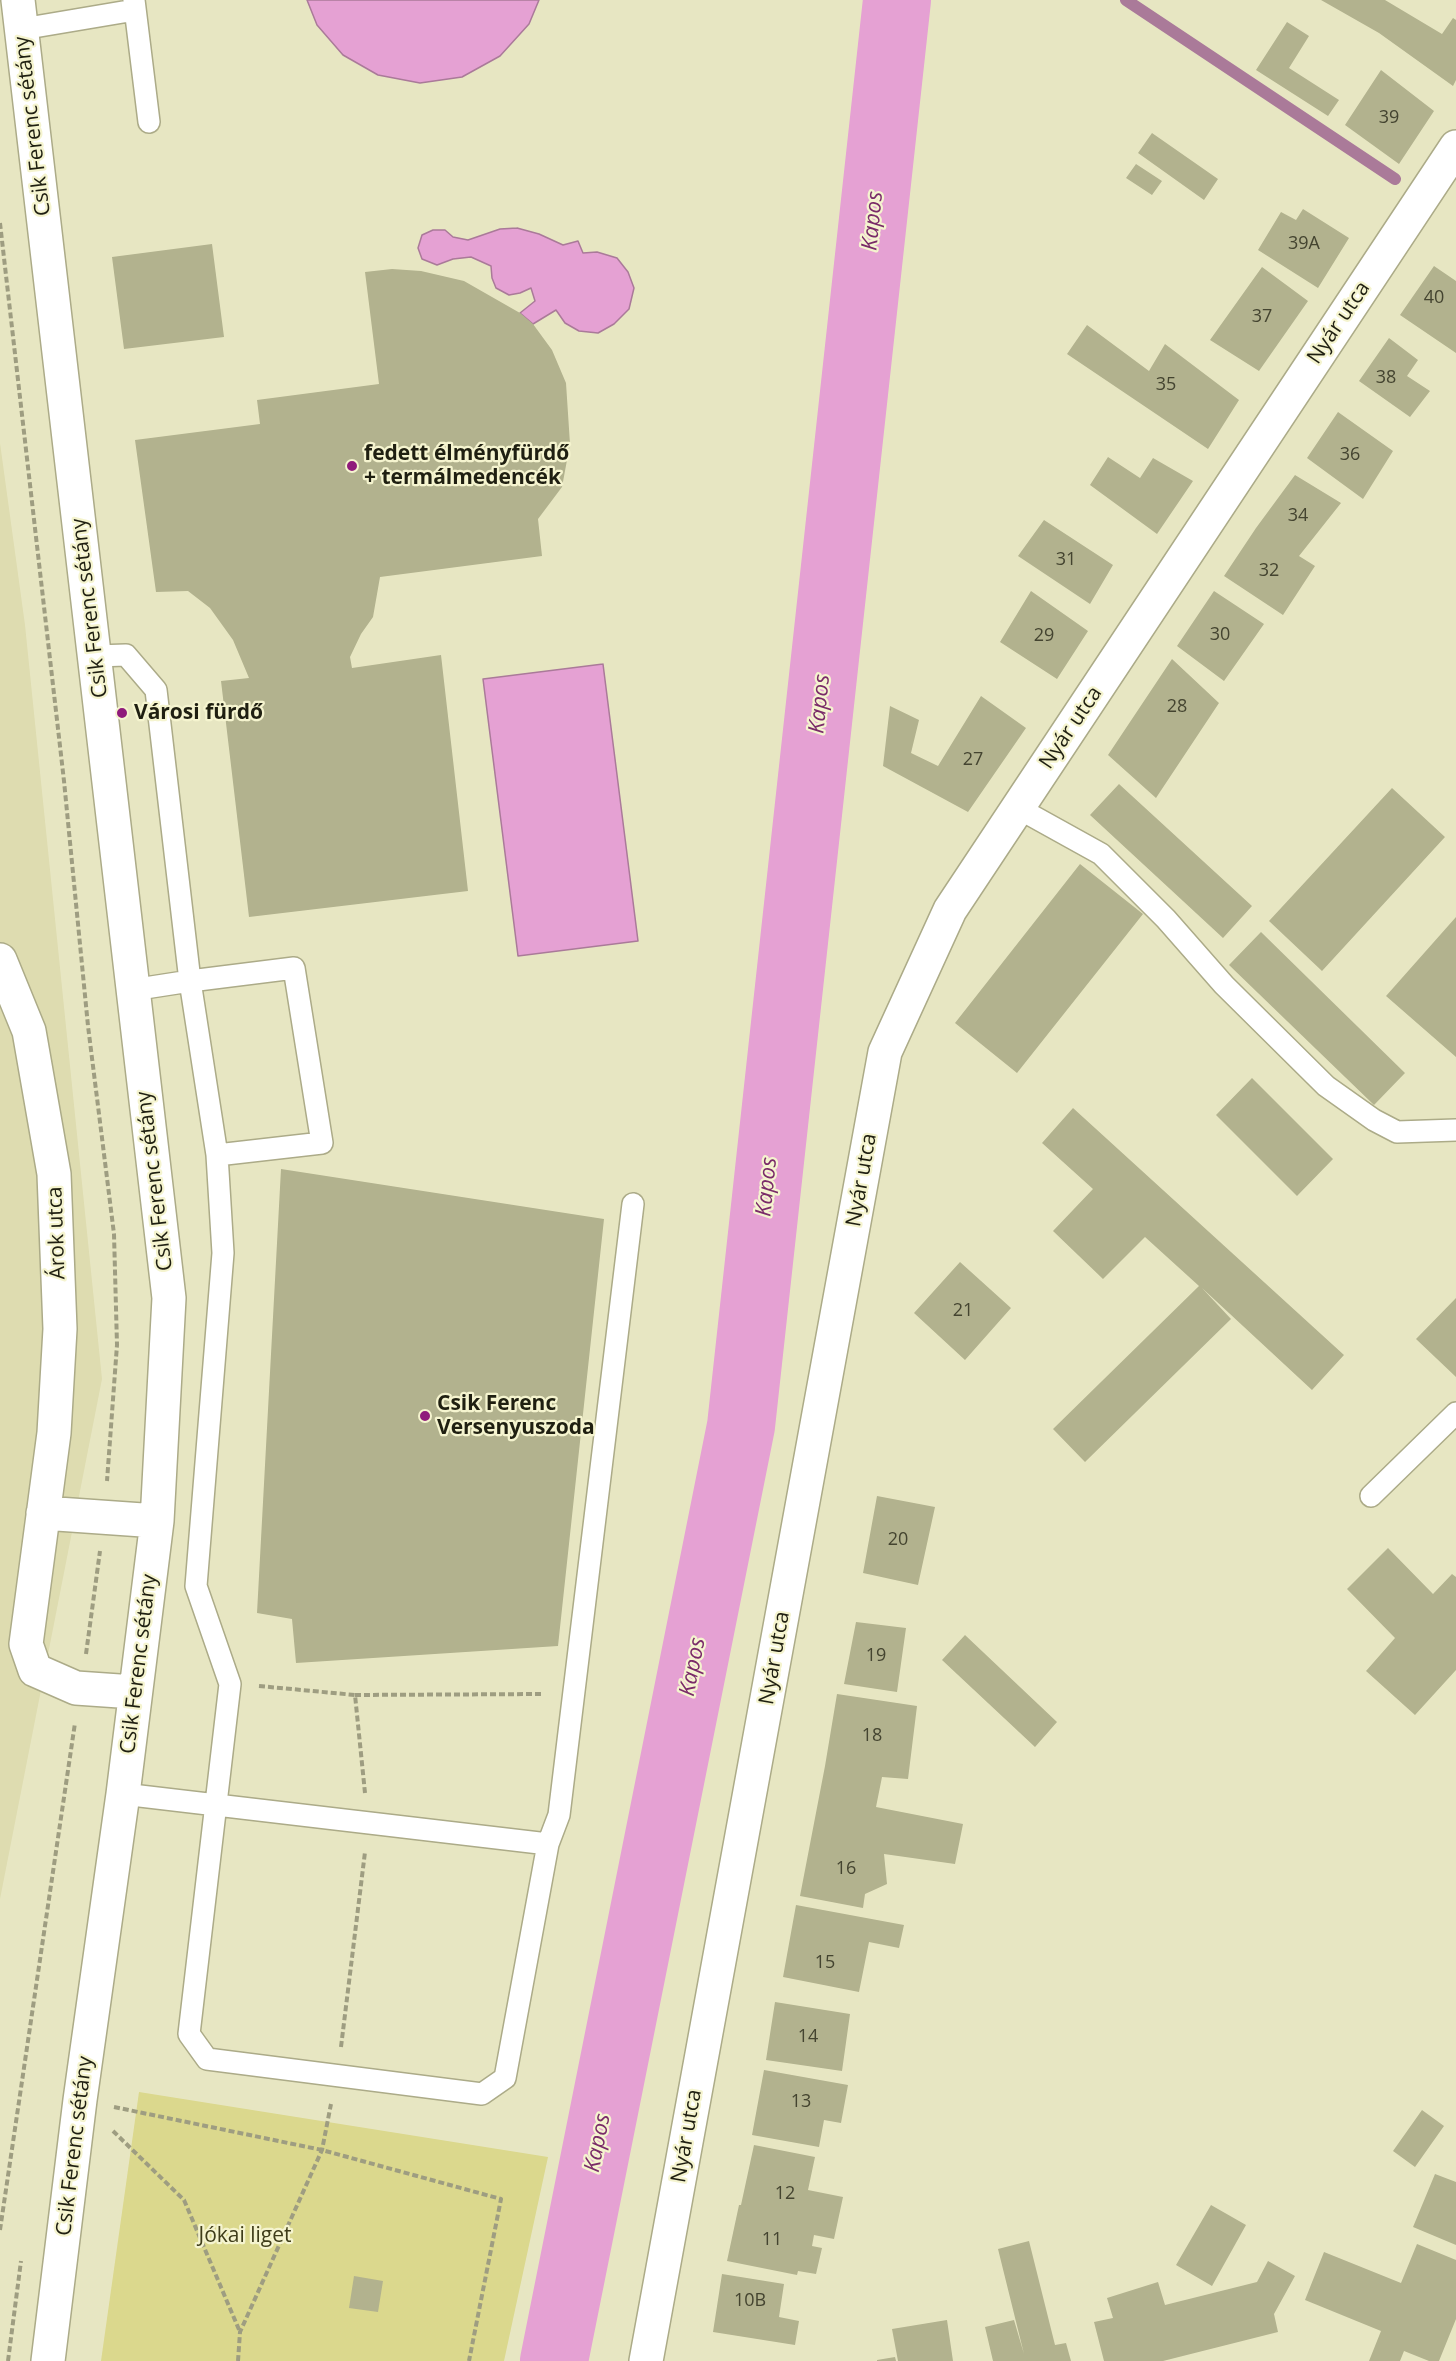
<!DOCTYPE html>
<meta charset="utf-8">
<style>
body{margin:0}
canvas{display:block;background:#e7e6c2}
</style>
<canvas width="1456" height="2361"></canvas>
<script>
const g = document.querySelector('canvas').getContext('2d');
g.lineJoin = 'round';
function fill(path, color) { g.fillStyle = color; g.fill(path, 'evenodd'); }
const poly = rows => new Path2D(rows.map(r => 'M' + r).join(''));
function strokePath(path, color, width, dash) { g.strokeStyle = color; g.lineWidth = width; g.lineCap = dash ? 'butt' : 'round'; g.setLineDash(dash || []); g.stroke(path); }
function drawText(font, color, halo, rows, align = 'center') {
  g.font = font + ' "Open Sans",sans-serif'; g.lineWidth = 4.5; g.setLineDash([]); g.textBaseline = 'middle'; g.strokeStyle = halo; g.fillStyle = color; for (const [text, x, y, turn = 0] of rows) {
    g.save(); g.translate(x, y); g.rotate((+turn || 0) * Math.PI / 180); g.textAlign = isNaN(turn) ? turn : align; if (halo) g.strokeText(text, 0, 0); g.fillText(text, 0, 0); g.restore();
  }
}
fill(poly([
 [0,443,25,625,102,1379,0,1899]
]), '#dedcb0');
fill(poly([
 [139,2092,548,2157,504,2361,101,2361]
]), '#dbd88d');
const water = poly([
 [307,0,539,0,529,24,500,56,462,77,420,83,378,75,343,55,317,25,307,0],
 [517,228,539,234,563,245,578,241,583,253,597,252,617,258,628,272,634,288,629,309,614,324,598,333,579,331,565,323,556,310,533,324,520,313,535,301,531,288,520,293,509,295,496,288,492,278,491,266,471,257,453,259,437,265,422,259,418,248,422,235,433,230,445,230,453,237,468,240,500,229,517,228],
 [603,664,638,941,518,956,483,679,603,664]
]);
fill(water, '#e5a1d3');
strokePath(water, '#aa7a99', 1.5);
strokePath(poly([
 [1126,0,1395,179]
]), '#aa7a99', 12);
strokePath(poly([
 [554,2361,741,1426,897,0]
]), '#e5a1d3', 68);
fill(poly([
 [1321,0,1385,0,1442,34,1453,18,1456,20,1456,80,1453,86,1379,33],
 [1287,22,1309,36,1289,68,1339,100,1328,116,1256,70],
 [1381,70,1434,111,1399,164,1345,125],
 [1152,133,1218,179,1204,200,1138,153],
 [1136,164,1162,181,1152,195,1126,178],
 [1303,209,1349,238,1318,288,1258,250,1281,212,1296,220],
 [212,244,224,337,124,349,112,257],
 [1434,266,1456,281,1456,353,1400,315],
 [1262,267,1308,301,1259,371,1210,340],
 [392,269,421,271,464,281,520,313,533,324,552,350,566,383,570,444,562,487,538,519,542,556,380,577,373,617,361,634,350,657,352,668,441,655,468,891,249,917,221,681,249,678,233,640,210,608,188,591,156,592,135,440,260,424,257,400,379,384,365,272],
 [1087,325,1149,371,1165,344,1239,400,1208,449,1067,354],
 [1389,338,1418,360,1407,376,1430,391,1410,417,1359,381],
 [1338,412,1393,451,1363,499,1307,458],
 [1108,457,1140,478,1153,458,1193,481,1157,534,1090,485],
 [1295,475,1341,503,1299,556,1315,566,1283,615,1224,576,1256,528],
 [1044,520,1113,565,1090,604,1018,556],
 [1031,591,1088,631,1057,679,1000,642],
 [1214,591,1264,624,1224,681,1177,646],
 [1172,659,1219,703,1156,798,1108,755],
 [981,696,1026,728,968,812,883,766,890,706,919,720,911,753,938,766],
 [1119,784,1252,906,1223,938,1090,815],
 [1392,788,1445,837,1322,971,1269,921],
 [1080,864,1143,914,1017,1073,955,1023],
 [1456,917,1456,1057,1386,996],
 [1261,932,1405,1073,1374,1105,1229,965],
 [1252,1078,1333,1159,1297,1196,1216,1115],
 [1073,1108,1344,1355,1312,1390,1202,1288,1231,1319,1085,1462,1053,1429,1199,1286,1145,1237,1103,1279,1053,1231,1093,1189,1042,1143],
 [281,1169,604,1219,558,1646,296,1663,292,1619,257,1613],
 [960,1262,1011,1308,965,1360,914,1313],
 [1456,1298,1456,1377,1416,1339],
 [877,1496,935,1507,918,1585,863,1573],
 [1388,1548,1433,1594,1452,1574,1456,1577,1456,1670,1415,1715,1366,1671,1395,1638,1347,1589],
 [856,1622,906,1628,897,1692,844,1684],
 [965,1635,1057,1722,1035,1747,942,1660],
 [837,1694,917,1706,908,1779,882,1777,876,1807,963,1824,955,1864,884,1854,887,1884,865,1894,863,1908,800,1896,825,1766],
 [796,1905,904,1925,899,1948,869,1942,859,1992,783,1977],
 [775,2002,850,2014,842,2071,766,2060],
 [764,2070,848,2085,841,2123,824,2120,819,2147,752,2135],
 [1422,2110,1444,2126,1415,2167,1393,2151],
 [754,2145,815,2157,808,2190,843,2197,834,2239,814,2235,812,2246,822,2248,816,2274,798,2271,797,2275,727,2261,739,2205,741,2205],
 [1435,2174,1456,2182,1456,2245,1413,2227],
 [1211,2205,1246,2225,1212,2286,1176,2265],
 [1029,2241,1055,2345,1066,2343,1071,2361,993,2361,985,2327,1014,2320,1024,2354,998,2249],
 [1417,2244,1456,2260,1456,2319,1439,2361,1429,2361,1404,2351,1400,2361,1369,2361,1381,2331,1305,2300,1324,2252,1401,2283],
 [1268,2261,1295,2276,1274,2314,1278,2332,1163,2361,1104,2361,1094,2322,1113,2318,1107,2298,1158,2282,1165,2305,1257,2282],
 [722,2274,784,2284,779,2317,799,2321,795,2345,713,2332],
 [354,2276,383,2281,378,2312,349,2308],
 [947,2320,953,2361,898,2361,892,2329],
 [895,2357,896,2361,877,2361,877,2360]
]), '#b2b28e');
const lane = poly([
 [134,0,149,122],
 [22,29,135,10],
 [96,656,126,655,156,690,190,981,132,990],
 [1018,808,1101,854,1166,919,1224,985,1326,1086,1374,1120,1397,1132,1456,1130],
 [217,1155,322,1143,294,968,190,981,217,1155,223,1253,196,1586,230,1684,189,2034,207,2059,482,2094,505,2078,548,1844,559,1815,633,1204],
 [1371,1496,1456,1413],
 [123,1794,548,1844]
]);
const street = poly([
 [18,0,169,1298,157,1521,123,1794,80,2100,48,2361],
 [0,960,29,1031,54,1174,60,1329,54,1433,26,1644,35,1670,76,1688,134,1692],
 [43,1513,157,1521],
 [646,2361,885,1052,950,910,1456,147]
]);
strokePath(lane, '#acab88', 24);
strokePath(street, '#acab88', 36);
strokePath(poly([
 [0,223,64,781,88,1026,114,1234,117,1345,107,1481],
 [86,1654,100,1551],
 [259,1686,355,1695,365,1793],
 [355,1695,544,1694],
 [341,2047,365,1852],
 [114,2107,322,2150,501,2199,469,2361],
 [113,2131,184,2200,240,2332],
 [0,2230,75,1723],
 [8,2361,21,2261],
 [238,2361,240,2332,322,2150,331,2104]
]), '#9e9d81', 4, [6, 3]);
strokePath(lane, '#fff', 21);
strokePath(street, '#fff', 33);
for (const [x, y, r, color] of [
 [352,466,6,"#8f1b7b"],
 [122,713,6,"#8f1b7b"],
 [425,1416,6,"#8f1b7b"]
]) { const dot = new Path2D(); dot.arc(x, y, r, 0, 2 * Math.PI); g.fillStyle = color; g.fill(dot); strokePath(dot, '#f5f4cf', 2); }
drawText('18px', '#444430', null, [
 ["39",1389,118],
 ["39A",1304,244],
 ["40",1434,298],
 ["37",1262,317],
 ["38",1386,378],
 ["35",1166,385],
 ["36",1350,455],
 ["34",1298,516],
 ["31",1066,560],
 ["32",1269,571],
 ["30",1220,635],
 ["29",1044,636],
 ["28",1177,707],
 ["27",973,760],
 ["21",963,1311],
 ["20",898,1540],
 ["19",876,1656],
 ["18",872,1736],
 ["16",846,1869],
 ["15",825,1963],
 ["14",808,2037],
 ["13",801,2102],
 ["12",785,2194],
 ["11",772,2240],
 ["10B",750,2301]
]);
drawText('21px', '#1f1f11', '#f5f4cf', [
 ["Csik Ferenc sétány",33,126,-97],
 ["Nyár utca",1339,323,-56],
 ["Csik Ferenc sétány",90,608,-97],
 ["Nyár utca",1071,728,-56],
 ["Nyár utca",862,1180,-80],
 ["Csik Ferenc sétány",155,1181,-97],
 ["Árok utca",57,1233,-92],
 ["Nyár utca",775,1658,-80],
 ["Csik Ferenc sétány",139,1664,-83],
 ["Nyár utca",687,2136,-80],
 ["Csik Ferenc sétány",75,2146,-83]
]);
drawText('bold 21px', '#1f1f11', '#f5f4cf', [
 ["fedett élményfürdő",364,454],
 ["+ termálmedencék",364,478],
 ["Városi fürdő",134,713],
 ["Csik Ferenc",437,1404],
 ["Versenyuszoda",437,1428]
], 'left');
drawText('21px', '#3f3d1a', '#f5f4cf', [
 ["Jókai liget",245,2236]
]);
drawText('italic 22px', '#7a2b69', '#f5f4cf', [
 ["Kapos",873,221,-84],
 ["Kapos",820,704,-84],
 ["Kapos",767,1187,-84],
 ["Kapos",693,1667,-79],
 ["Kapos",598,2143,-79]
]);
</script>
